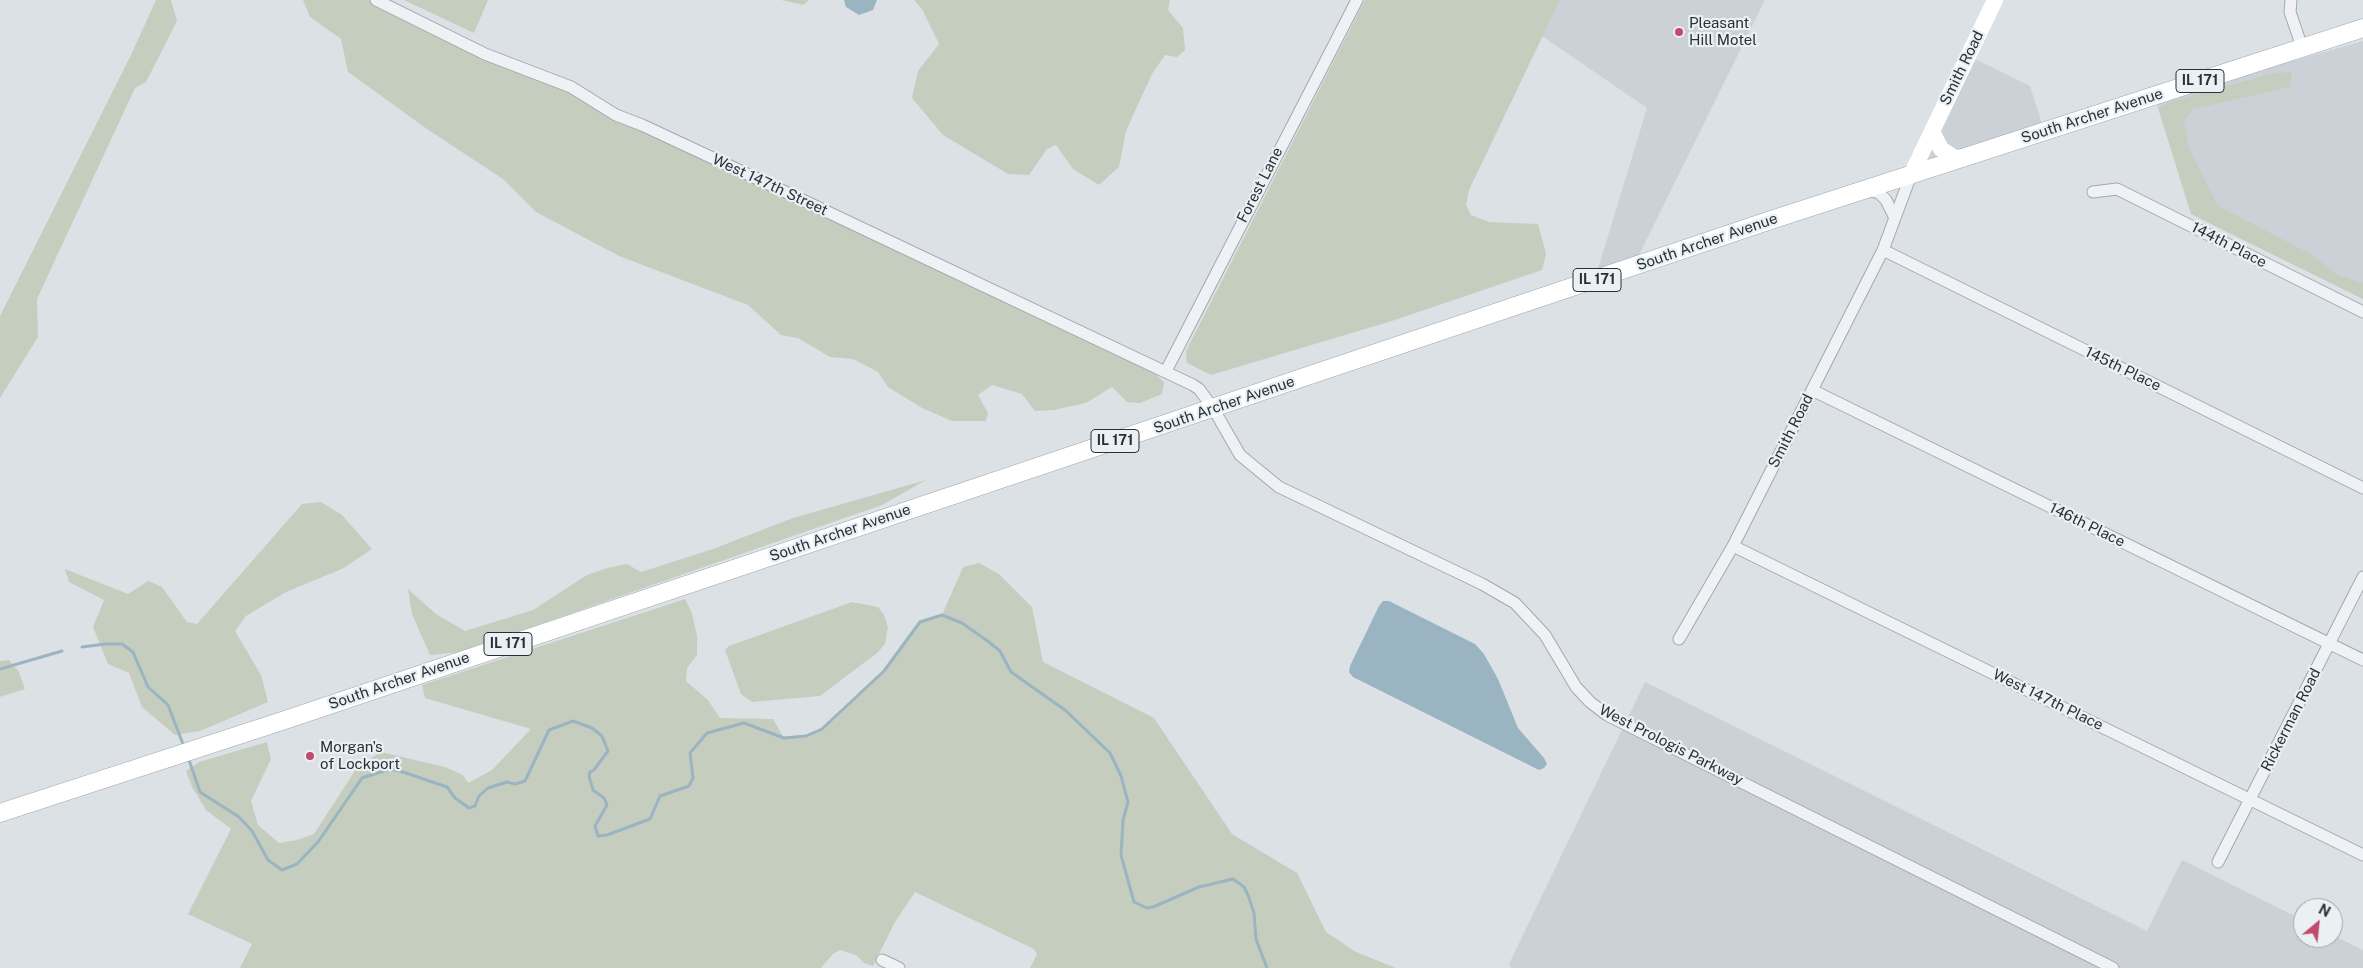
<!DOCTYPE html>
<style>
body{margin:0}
#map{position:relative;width:2363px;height:968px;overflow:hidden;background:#dce1e5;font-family:"Public Sans",sans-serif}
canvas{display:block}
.north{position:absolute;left:2293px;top:898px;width:50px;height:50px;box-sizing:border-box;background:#ebf0f3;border:1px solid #9da4a9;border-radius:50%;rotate:28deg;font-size:14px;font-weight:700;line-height:20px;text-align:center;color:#27313a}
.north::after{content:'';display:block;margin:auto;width:18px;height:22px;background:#c14a6f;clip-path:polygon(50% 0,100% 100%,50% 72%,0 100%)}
</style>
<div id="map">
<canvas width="2363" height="968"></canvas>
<div class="north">N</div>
</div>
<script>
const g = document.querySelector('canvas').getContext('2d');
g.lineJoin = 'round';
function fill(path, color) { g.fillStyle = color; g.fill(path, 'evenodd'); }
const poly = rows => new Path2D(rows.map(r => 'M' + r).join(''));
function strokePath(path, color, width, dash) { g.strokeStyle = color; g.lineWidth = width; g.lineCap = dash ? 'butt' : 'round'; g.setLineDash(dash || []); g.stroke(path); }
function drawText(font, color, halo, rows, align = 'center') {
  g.font = font + ' "Public Sans",sans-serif'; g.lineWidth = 4.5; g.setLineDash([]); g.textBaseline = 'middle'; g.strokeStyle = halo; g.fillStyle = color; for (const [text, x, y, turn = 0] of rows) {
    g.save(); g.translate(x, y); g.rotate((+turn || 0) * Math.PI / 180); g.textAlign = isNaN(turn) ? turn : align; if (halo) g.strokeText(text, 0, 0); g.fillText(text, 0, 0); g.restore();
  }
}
fill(poly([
 [1560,0,1765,0,1636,261,1597,272,1647,108,1542,36],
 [2363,41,2363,299,2191,214,2156,100],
 [1973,58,2030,86,2042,124,1923,163],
 [1645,682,2147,931,2182,860,2303,920,2303,938,2333,938,2333,935,2363,950,2363,968,1511,968,1509,964]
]), '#cbd1d6');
fill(poly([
 [156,0,171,0,177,21,146,82,135,88,37,299,38,337,0,398,0,316,131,55],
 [303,0,376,0,1146,366,1164,382,1162,394,1140,403,1127,402,1112,387,1086,403,1054,410,1035,411,1022,394,992,385,978,395,988,413,986,421,952,421,922,408,888,387,878,372,853,359,830,357,798,338,781,335,748,305,619,256,536,212,503,179,427,129,348,72,341,39,310,17],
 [404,0,488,0,474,33],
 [781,0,809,0,803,5],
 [914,0,1170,0,1168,10,1183,28,1185,50,1177,57,1165,55,1152,74,1126,131,1119,167,1099,185,1073,169,1056,145,1047,149,1029,175,1008,174,943,135,912,98,918,71,939,44,922,9],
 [1365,0,1560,0,1469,190,1466,205,1471,215,1489,222,1538,224,1546,254,1542,270,1392,321,1211,375,1187,363,1186,351],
 [2292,72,2290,87,2193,109,2184,120,2188,146,2218,206,2311,254,2336,274,2363,283,2363,299,2191,214,2158,108,2176,100,2274,73],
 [926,480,882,505,460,652,430,655,412,614,408,589,436,614,465,631,533,610,587,575,607,568,627,564,641,572,713,549,793,518],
 [321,502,342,515,372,549,342,569,286,592,246,616,235,631,261,675,268,702,200,731,175,735,142,707,129,673,108,664,93,627,104,600,69,582,65,569,128,594,148,581,162,587,187,622,197,624,302,504],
 [979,563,999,574,1032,607,1043,662,1154,718,1232,834,1297,873,1326,932,1356,952,1396,968,1030,968,1037,954,1034,949,915,892,895,922,873,966,864,963,856,955,840,950,833,954,821,968,240,968,252,944,188,914,231,829,206,810,192,787,186,771,199,762,267,742,271,759,251,801,258,825,279,843,297,840,314,834,358,766,381,752,445,767,463,775,468,783,492,770,531,729,425,698,422,685,685,599,692,613,697,636,697,655,687,668,686,681,708,700,720,718,773,719,784,738,806,736,822,729,834,720,884,671,920,622,942,615,963,567],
 [852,602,878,607,884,615,888,627,885,644,877,653,820,696,752,702,741,694,725,650,729,646],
 [9,660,19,672,25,689,0,697,0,661]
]), '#c5cebe');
fill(poly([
 [844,0,877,0,873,10,859,15,846,7],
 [1383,601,1389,601,1475,644,1484,654,1498,679,1518,728,1544,758,1547,764,1544,768,1539,770,1353,677,1349,672,1350,666,1379,606]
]), '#9ab4c2');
strokePath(poly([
 [82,647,105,644,122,644,133,652,148,687,168,705,183,744],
 [0,669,62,651],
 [189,760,200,792,239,817,252,831,268,860,282,870,297,864,318,842,362,778,390,769,403,772,447,787,455,798,469,808,475,806,479,796,488,788,507,782,515,784,525,781,549,730,573,721,592,728,602,736,608,751,594,770,590,772,589,776,593,790,604,798,607,805,595,826,598,836,607,835,650,819,660,796,689,786,693,778,690,753,707,733,744,723,784,738,806,736,822,729,884,671,920,622,942,615,962,623,989,642,1000,651,1011,672,1065,710,1110,753,1121,776,1128,802,1123,820,1121,855,1134,902,1147,908,1153,907,1199,887,1233,879,1244,887,1248,895,1254,913,1256,939,1267,968]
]), '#9ab4c2', 3);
const street = poly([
 [376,0,485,54,571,87,616,115,642,125,777,188,1193,385,1199,389,1213,408,1240,455,1279,487,1482,584,1515,603,1545,635,1576,687,1590,702,1607,715,2113,968],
 [2291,0,2290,12,2302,47],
 [1867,190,1879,193,1886,200,1895,218],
 [2093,192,2117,189,2363,312],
 [1883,250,2363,488],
 [1166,371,1357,0],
 [1812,390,2363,660],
 [1733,546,2363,855],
 [1679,639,1733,546,1883,250,1911,175],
 [2218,862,2363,577],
 [882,960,899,968]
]);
const primary = poly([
 [0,813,285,720,1771,220,2363,28]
]);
strokePath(street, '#a2a9ae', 13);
strokePath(primary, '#9da7b0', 19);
strokePath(street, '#eff1f4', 11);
strokePath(poly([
 [1932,131,1941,149,1953,157,1959,158],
 [1911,175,1995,0]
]), '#fff', 16);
strokePath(primary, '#fff', 18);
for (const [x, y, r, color] of [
 [1679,32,5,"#c14a6f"],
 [310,756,5,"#c14a6f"]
]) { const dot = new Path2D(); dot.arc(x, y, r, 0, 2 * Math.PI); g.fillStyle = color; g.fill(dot); strokePath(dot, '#ebf0f3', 2); }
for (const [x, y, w] of [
 [2200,81,48],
 [1597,280,48],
 [1115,441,48],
 [508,644,48]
]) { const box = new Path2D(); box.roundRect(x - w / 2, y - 11.5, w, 23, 4); g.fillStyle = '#ebf0f3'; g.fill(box); strokePath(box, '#27313a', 1); }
drawText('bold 14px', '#27313a', null, [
 ["IL 171",2200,81],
 ["IL 171",1597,280],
 ["IL 171",1115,441],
 ["IL 171",508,644]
]);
drawText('15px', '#27313a', '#ebf0f3', [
 ["Pleasant",1689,23],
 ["Hill Motel",1689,40],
 ["Morgan's",320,747],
 ["of Lockport",320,764]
], 'left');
drawText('15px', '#27313a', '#ebf0f3', [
 ["Smith Road",1962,68,-64],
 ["South Archer Avenue",2092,116,-18],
 ["West 147th Street",770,185,25],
 ["Forest Lane",1260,185,-63],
 ["South Archer Avenue",1707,242,-19],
 ["144th Place",2229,245,27],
 ["145th Place",2123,369,26],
 ["South Archer Avenue",1224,405,-19],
 ["Smith Road",1791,431,-63],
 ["146th Place",2087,525,26],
 ["South Archer Avenue",840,533,-19],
 ["South Archer Avenue",399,681,-19],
 ["West 147th Place",2048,700,26],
 ["Rickerman Road",2291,720,-63],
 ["West Prologis Parkway",1671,745,27]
]);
</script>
